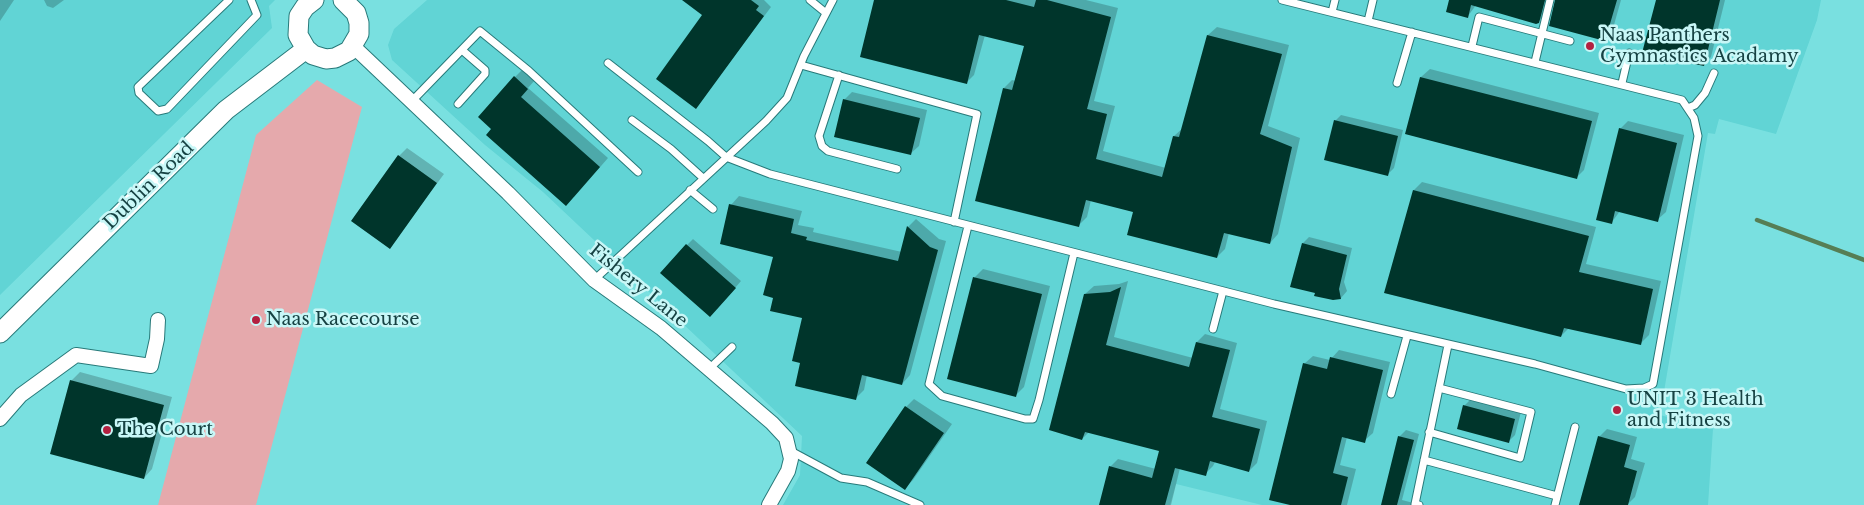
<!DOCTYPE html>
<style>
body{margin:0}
canvas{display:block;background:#79e0e0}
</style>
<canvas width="1864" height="505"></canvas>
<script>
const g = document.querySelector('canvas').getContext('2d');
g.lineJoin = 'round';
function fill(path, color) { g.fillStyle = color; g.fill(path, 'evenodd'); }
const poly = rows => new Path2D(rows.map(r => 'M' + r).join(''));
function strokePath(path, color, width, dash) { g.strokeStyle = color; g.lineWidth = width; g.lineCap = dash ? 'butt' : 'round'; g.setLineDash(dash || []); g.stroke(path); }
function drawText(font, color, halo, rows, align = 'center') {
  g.font = font + ' "Libre Baskerville",serif'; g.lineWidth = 5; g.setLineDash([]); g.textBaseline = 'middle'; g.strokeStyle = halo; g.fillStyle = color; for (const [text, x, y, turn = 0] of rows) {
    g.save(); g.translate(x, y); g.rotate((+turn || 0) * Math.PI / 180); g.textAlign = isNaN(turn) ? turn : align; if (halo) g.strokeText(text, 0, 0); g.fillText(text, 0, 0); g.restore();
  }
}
fill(poly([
 [0,0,275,0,269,6,272,28,0,295],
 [427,0,1821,0,1817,20,1776,134,1719,119,1715,134,1708,133,1660,415,1713,429,1708,505,1262,505,1176,484,1170,505,783,505,800,475,802,436,543,192,485,145,392,60,388,45,394,29]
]), '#61d4d5');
fill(poly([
 [317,80,362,107,256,505,158,505,256,135]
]), '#e5a9ac');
fill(poly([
 [0,0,14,0,0,21],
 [44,0,64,0,53,8,47,6],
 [684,0,764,0,771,7,696,107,704,14],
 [876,0,1086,0,1118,8,1094,101,1115,106,1103,151,1166,168,1174,136,1183,128,1208,35,1217,27,1289,45,1268,126,1300,138,1278,234,1270,243,1229,233,1225,249,1217,257,1135,212,1091,200,1087,217,1079,225,1004,88,1012,80,1016,81,1025,45,985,35,974,75,966,83],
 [1451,0,1549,0,1546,14,1538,22,1476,5,1468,16],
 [1556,0,1621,0,1612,32,1605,39],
 [1657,0,1725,0,1711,57,1703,65],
 [523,69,535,80,528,88,608,158,574,197,493,129,515,77],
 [1430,69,1599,113,1584,170,1576,178,1407,134,1421,77],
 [852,92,927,110,919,146,910,154,844,100],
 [1341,115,1403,130,1394,168,1388,174,1335,121],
 [1628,121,1684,135,1666,212,1657,220,1620,211,1612,222,1620,129],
 [407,148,444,174,390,247,399,156],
 [1422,182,1596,227,1586,264,1661,281,1649,335,1641,343,1569,328,1561,336,1386,292,1414,190],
 [739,196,802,211,798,225,814,228,813,232,902,252,908,227,916,219,939,239,946,241,910,375,902,384,867,375,864,390,856,398,802,362,803,317,775,297,774,256,731,205],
 [1309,237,1352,248,1344,282,1347,291,1341,298,1316,292,1303,243],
 [693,239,741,281,717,309,687,245],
 [983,269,1050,286,1024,387,1016,395,975,277],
 [1128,281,1114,337,1193,358,1197,342,1205,334,1237,343,1220,409,1267,421,1257,463,1249,471,1215,462,1213,466,1205,474,1180,468,1171,505,1100,505,1110,467,1118,459,1156,469,1161,450,1089,432,1082,439,1085,294,1094,286,1119,284],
 [1339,350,1390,362,1373,433,1364,441,1347,437,1340,465,1356,469,1347,505,1295,505,1304,364,1313,356,1330,360],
 [80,372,172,397,152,469,144,478,71,381],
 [914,399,952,424,913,480,905,488,906,407],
 [1470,400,1521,412,1515,435,1509,441,1464,406],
 [1607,429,1637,437,1631,459,1645,463,1635,497,1627,505,1581,505,1599,437],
 [1406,430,1419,434,1402,500,1421,505,1382,505,1399,437]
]), '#0003');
strokePath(poly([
 [1757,220,1864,260]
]), '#567e55', 4.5);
fill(poly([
 [682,0,751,0,759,6,756,10,764,16,696,109,656,79,702,15],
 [874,0,1006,0,1034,7,1036,0,1047,0,1111,17,1087,109,1107,114,1096,159,1162,177,1173,136,1179,137,1207,35,1282,54,1260,134,1292,147,1270,244,1224,233,1217,258,1127,235,1133,212,1086,200,1079,227,975,201,1003,88,1012,90,1024,46,979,35,967,84,860,57],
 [1449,0,1545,0,1539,23,1536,24,1471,5,1468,18,1446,12],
 [1555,0,1617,0,1605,41,1549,26],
 [1656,0,1720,0,1704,66,1642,53],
 [514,76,528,89,521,97,600,167,566,206,486,135,491,129,478,117],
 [1420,77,1592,121,1577,179,1405,134],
 [843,99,920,118,911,155,834,137],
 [1334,120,1398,136,1388,176,1324,160],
 [1619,128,1677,143,1658,222,1615,211,1612,224,1596,220],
 [398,155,437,183,390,249,351,221],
 [1413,190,1589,236,1579,272,1653,289,1641,345,1564,328,1561,337,1384,293],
 [729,204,794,219,791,233,807,237,806,240,898,261,907,226,930,247,938,250,902,385,862,375,856,400,795,386,800,363,792,361,802,318,770,311,773,298,763,295,773,257,720,244],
 [1302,243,1347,255,1339,289,1341,299,1333,300,1314,296,1315,293,1290,287],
 [686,244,736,288,710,317,660,273],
 [973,277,1042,294,1016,397,947,379],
 [1121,287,1106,345,1189,367,1196,342,1230,350,1212,417,1260,429,1249,472,1210,461,1206,476,1175,468,1165,505,1099,505,1109,466,1152,478,1159,451,1085,432,1082,440,1049,430,1084,294,1110,292],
 [1330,357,1383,370,1365,443,1342,437,1333,473,1348,477,1341,505,1290,505,1269,500,1303,363,1327,369],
 [70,380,164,405,144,479,50,454],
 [1463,405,1515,419,1509,443,1457,429],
 [905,406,944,433,905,490,866,463],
 [1398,436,1414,440,1397,505,1381,505],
 [1598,436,1630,445,1624,467,1637,471,1628,505,1579,505]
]), '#00352b');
const service = poly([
 [229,0,138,87,139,93,158,111,167,109,257,15,251,0],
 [810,0,826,13],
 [1332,12,1335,0],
 [1368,21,1373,0],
 [1472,46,1479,17,1570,41],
 [1535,62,1550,0],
 [608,63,708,141,726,157,770,174,1274,304,1535,364,1626,389,1644,388,1653,384,1698,136,1694,118,1682,100,1282,0],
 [801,65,977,114,954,222],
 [839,75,819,136,822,146,828,151,897,169],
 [1397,83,1412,32],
 [1622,83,1629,53],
 [412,101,480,31,529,71,638,172],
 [458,104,485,74,485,70,462,50],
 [1688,108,1695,105,1705,93,1714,73],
 [632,120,671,149,703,178],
 [690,190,713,209],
 [968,226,929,384,942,396,1025,419,1033,419,1039,400,1074,253],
 [594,280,766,121,787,98,804,56,833,0],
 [1213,329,1223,291],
 [709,369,732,347],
 [1391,394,1407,336],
 [1429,432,1520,458,1531,412,1439,388],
 [789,450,841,478,867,482,920,505],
 [1424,460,1557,496],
 [1419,505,1415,504,1448,345],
 [1555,505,1575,427]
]);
const minor = poly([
 [353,46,508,193,594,280,661,328,772,423,786,438,791,459,788,471,769,505],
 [0,419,21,395,76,355,151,366,157,339,158,320]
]);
const secondary = poly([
 [314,0,305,7,299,16,298,35,306,49,313,55,326,59,335,58,349,51,359,34,359,23,356,13,343,0],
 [0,333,226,110,306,49]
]);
strokePath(service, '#287a7a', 9);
strokePath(minor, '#287a7a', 16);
strokePath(secondary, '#287a7a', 21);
strokePath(service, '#fff', 7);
strokePath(minor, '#fff', 14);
strokePath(secondary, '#fff', 19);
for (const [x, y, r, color] of [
 [1590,46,5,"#b32040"],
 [256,320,5,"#b32040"],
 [1617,410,5,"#b32040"],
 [107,430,5,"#b32040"]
]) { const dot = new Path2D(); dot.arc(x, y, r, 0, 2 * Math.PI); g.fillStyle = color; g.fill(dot); strokePath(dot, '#c8f7f7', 2); }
drawText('18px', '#164243', '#c8f7f7', [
 ["Naas Panthers",1600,36],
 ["Gymnastics Acadamy",1600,57],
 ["Naas Racecourse",266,320],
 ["UNIT 3 Health",1627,400],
 ["and Fitness",1627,421],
 ["The Court",117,430]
], 'left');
drawText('18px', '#164243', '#c8f7f7', [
 ["Dublin Road",149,186,-44],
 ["Fishery Lane",638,286,39]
]);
</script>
